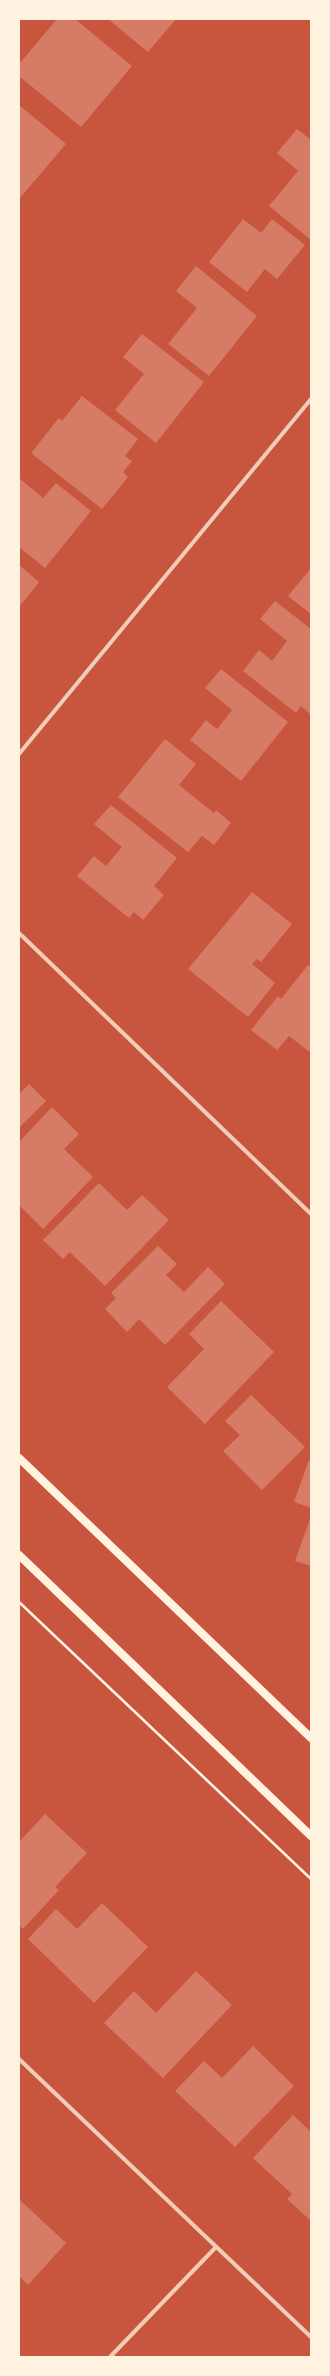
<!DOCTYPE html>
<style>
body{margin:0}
#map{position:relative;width:330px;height:2376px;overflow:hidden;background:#c8553d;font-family:Montserrat,sans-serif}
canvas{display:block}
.frame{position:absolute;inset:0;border:20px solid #fff3e0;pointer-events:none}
</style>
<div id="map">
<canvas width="330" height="2376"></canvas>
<div class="frame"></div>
</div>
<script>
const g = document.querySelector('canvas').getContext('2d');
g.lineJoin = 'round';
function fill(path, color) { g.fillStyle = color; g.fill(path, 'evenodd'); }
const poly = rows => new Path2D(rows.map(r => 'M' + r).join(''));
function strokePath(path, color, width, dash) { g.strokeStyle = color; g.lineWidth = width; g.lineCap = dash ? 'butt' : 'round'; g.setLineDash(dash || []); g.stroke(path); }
fill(poly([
 [57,19,75,19,132,66,81,127,19,76,19,64],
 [108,19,176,19,148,52],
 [19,105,66,144,19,199],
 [297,129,311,140,311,240,269,206,298,171,277,153],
 [243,219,261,233,272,219,305,245,277,279,265,269,247,292,209,262],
 [196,266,257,316,209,376,168,344,197,308,176,291],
 [142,334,204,382,156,443,115,410,144,374,123,357],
 [82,396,138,439,125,456,132,461,123,472,128,477,102,509,31,453,59,418,62,421],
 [19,478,43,498,56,483,91,511,45,568,19,547],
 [19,565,39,582,19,607],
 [311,568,311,614,288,596],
 [275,601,311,629,311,715,301,706,296,713,243,671,259,650,272,661,287,641,260,619],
 [221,669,288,722,241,781,190,740,206,720,217,729,232,710,205,688],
 [165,739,196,764,179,785,214,813,216,810,231,823,214,845,202,836,188,852,118,797],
 [111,805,177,858,154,886,164,895,143,920,134,912,129,918,77,876,94,856,106,866,122,847,94,824],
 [252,892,292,924,261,962,257,959,252,964,275,983,248,1017,188,969],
 [308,965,311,967,311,1053,289,1036,277,1050,251,1030,278,996,281,999],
 [29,1084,46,1101,19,1128,19,1094],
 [52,1107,79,1134,64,1149,93,1177,43,1229,19,1205,19,1142],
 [99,1183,127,1210,142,1195,169,1220,105,1286,70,1252,63,1259,43,1240],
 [158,1246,177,1264,166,1275,184,1292,208,1267,225,1284,165,1345,139,1319,127,1332,105,1309,116,1298,111,1293],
 [221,1301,274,1352,205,1424,167,1387,204,1349,189,1334],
 [251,1395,305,1447,262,1490,223,1451,240,1435,225,1421],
 [309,1460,311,1461,311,1508,294,1502],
 [311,1516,311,1566,295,1561],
 [45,1814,87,1853,55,1887,59,1890,23,1929,19,1925,19,1842],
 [102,1903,148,1947,94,2003,28,1939,56,1909,77,1929],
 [196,1971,232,2005,163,2078,104,2023,134,1991,156,2013],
 [253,2046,294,2086,235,2147,175,2091,204,2061,222,2078],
 [293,2115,311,2132,311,2221,287,2199,292,2194,253,2158],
 [19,2199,66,2243,28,2285,19,2276]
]), '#d67c66');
strokePath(poly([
 [19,1602,311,1879]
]), '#fff3e0', 2.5);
strokePath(poly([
 [19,754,311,399],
 [19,933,311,1214],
 [19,2059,311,2337],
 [110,2357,216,2247]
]), '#f1ccb7', 4);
strokePath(poly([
 [19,1458,311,1738],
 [19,1555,311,1836]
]), '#fff3e0', 8);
</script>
